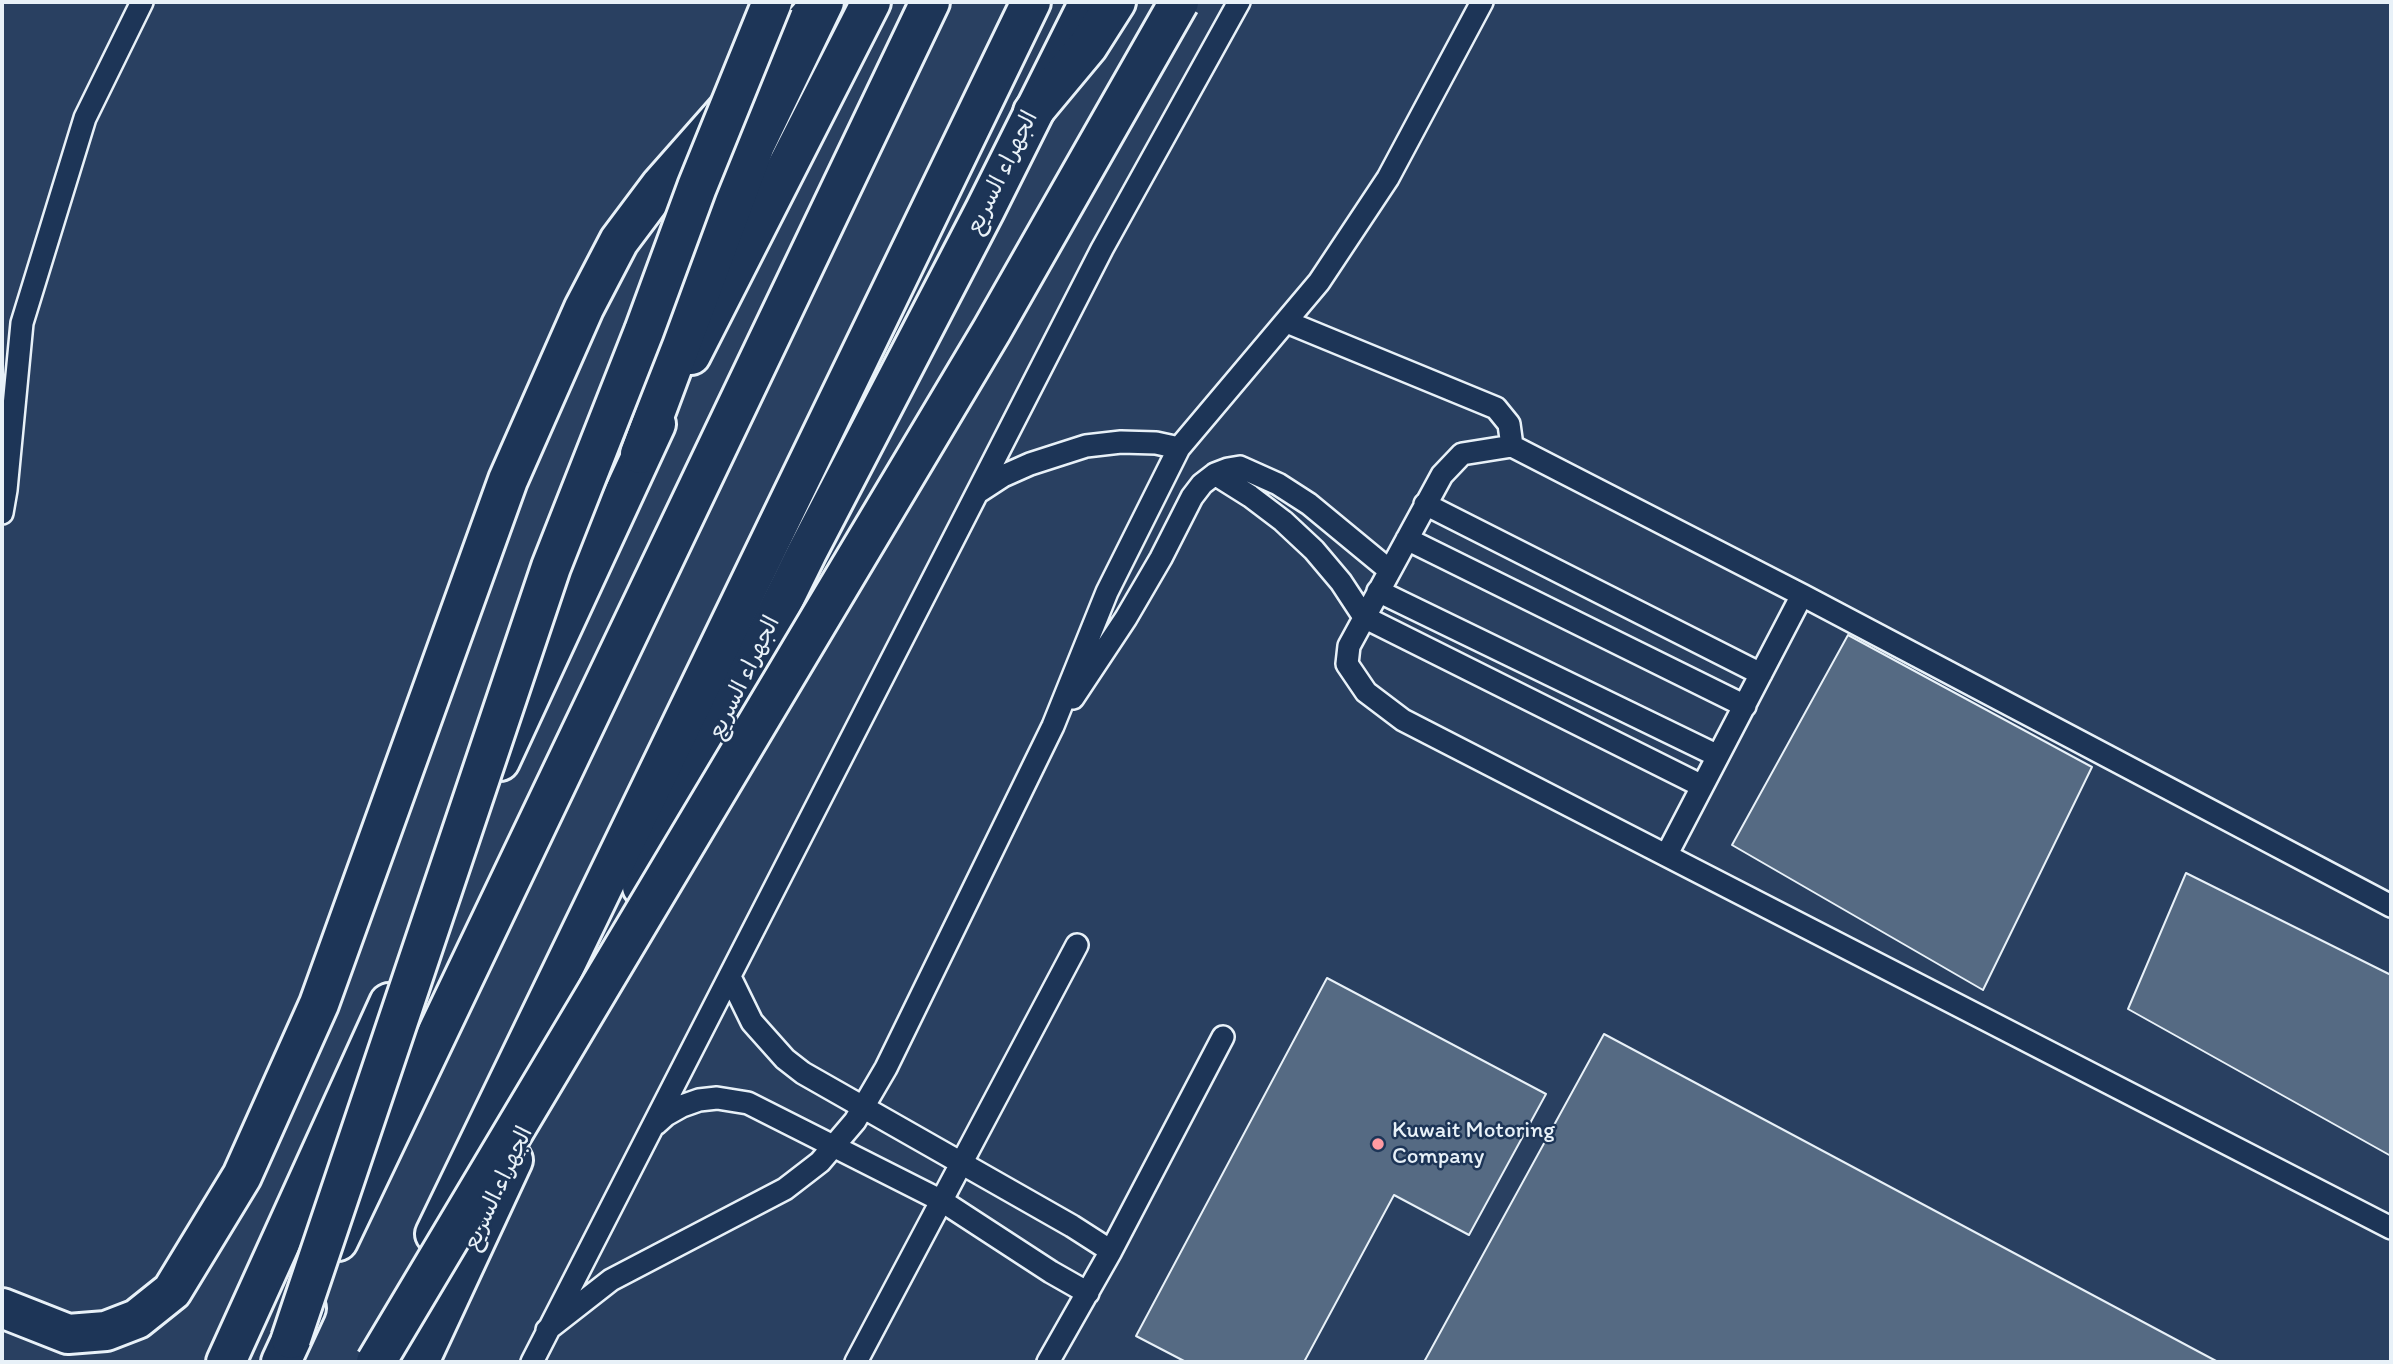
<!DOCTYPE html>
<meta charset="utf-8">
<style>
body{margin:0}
#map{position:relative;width:2393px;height:1364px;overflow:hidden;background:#294061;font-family:Itim,sans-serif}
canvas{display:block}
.frame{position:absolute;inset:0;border:4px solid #e8f1f8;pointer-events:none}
</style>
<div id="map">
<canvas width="2393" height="1364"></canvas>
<div class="frame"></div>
</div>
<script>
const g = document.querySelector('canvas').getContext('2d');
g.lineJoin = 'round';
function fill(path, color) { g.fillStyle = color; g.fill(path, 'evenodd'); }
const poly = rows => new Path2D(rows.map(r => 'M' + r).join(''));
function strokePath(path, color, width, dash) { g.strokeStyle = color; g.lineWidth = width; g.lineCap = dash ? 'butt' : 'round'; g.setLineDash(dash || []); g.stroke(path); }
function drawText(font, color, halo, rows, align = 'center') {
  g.font = font + ' Itim,"Playpen Sans Arabic",sans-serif'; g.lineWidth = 5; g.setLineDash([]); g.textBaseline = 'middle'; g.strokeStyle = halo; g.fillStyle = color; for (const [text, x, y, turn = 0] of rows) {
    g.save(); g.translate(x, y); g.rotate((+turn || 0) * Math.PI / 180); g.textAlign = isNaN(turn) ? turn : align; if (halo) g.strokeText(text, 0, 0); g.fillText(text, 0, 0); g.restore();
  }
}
const building = poly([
 [1848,635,2092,767,1983,990,1732,845,1848,635],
 [2186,873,2391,975,2391,1156,2128,1009,2186,873],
 [1327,978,1546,1094,1469,1235,1394,1195,1304,1362,1186,1362,1136,1336,1327,978],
 [1604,1034,2218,1362,1424,1362,1604,1034]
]);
fill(building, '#556a83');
strokePath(building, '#e8f1f8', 2);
const lane = poly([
 [1287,322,1496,408,1509,424,1512,446],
 [1215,474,1250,496,1283,521,1314,550,1341,582,1364,617,1702,786],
 [980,491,1003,476,1030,464,1086,446,1121,442,1156,443,1179,448],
 [1425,504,1761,674],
 [2,513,6,490,22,323,85,118,142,2],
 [1407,539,1745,706],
 [1378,591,1718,756],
 [1073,698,1126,618,1161,558,1192,497,1202,484,1215,474,1228,469,1240,467,1278,484,1309,504,1389,570],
 [1667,854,1802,595],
 [2391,906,1802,595,1512,446,1462,454,1442,475,1349,646,1347,664,1366,692,1403,720,2391,1228],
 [730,977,752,1022,785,1059,803,1073,1072,1226,1111,1251],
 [656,1124,666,1115,682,1106,699,1100,717,1098,748,1103,942,1201,1051,1272,1088,1293],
 [547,1330,611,1280,785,1189,820,1162,855,1121,886,1068,1053,726,1107,592,1179,448,1319,282,1388,178,1482,2],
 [532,1362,1102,249,1239,2],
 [856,1362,1077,945],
 [1048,1362,1111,1251,1223,1037]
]);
const primary = poly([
 [691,355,871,2],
 [500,761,656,424],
 [642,887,807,552,985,210,1089,2],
 [2,1308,68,1334,106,1331,137,1319,172,1291,242,1176,319,1004,508,480,584,308,619,241,661,185,812,14],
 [226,1362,389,1003],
 [419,1362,513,1160]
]);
const highway = poly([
 [1033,112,1088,46,1116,2],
 [640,454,755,145,824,2],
 [435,1234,1031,2],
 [338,1241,930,2],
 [281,1362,306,1308]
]);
strokePath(lane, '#e8f1f8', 26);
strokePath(primary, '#e8f1f8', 44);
strokePath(highway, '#e8f1f8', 44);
strokePath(lane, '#1d3557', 21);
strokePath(primary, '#1d3557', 38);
strokePath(highway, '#1d3557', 38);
const highwayBridge = poly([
 [291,1339,551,567,644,331,697,187,772,2],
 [376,1362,992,330,1179,2]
]);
strokePath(highwayBridge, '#e8f1f8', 44, []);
strokePath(highwayBridge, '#1d3557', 38);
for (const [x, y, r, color] of [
 [1378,1144,7,"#ff9aa2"]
]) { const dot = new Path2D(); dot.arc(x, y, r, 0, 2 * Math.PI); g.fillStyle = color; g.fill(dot); strokePath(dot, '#1d3557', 2.5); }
drawText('23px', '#e8f1f8', '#1d3557', [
 ["الجهراء السريع",1003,173,-64],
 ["الجهراء السريع",745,678,-64],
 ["الجهراء السريع",499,1189,-65]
]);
drawText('23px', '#e8f1f8', '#1d3557', [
 ["Kuwait Motoring",1392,1131],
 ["Company",1392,1157]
], 'left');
</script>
